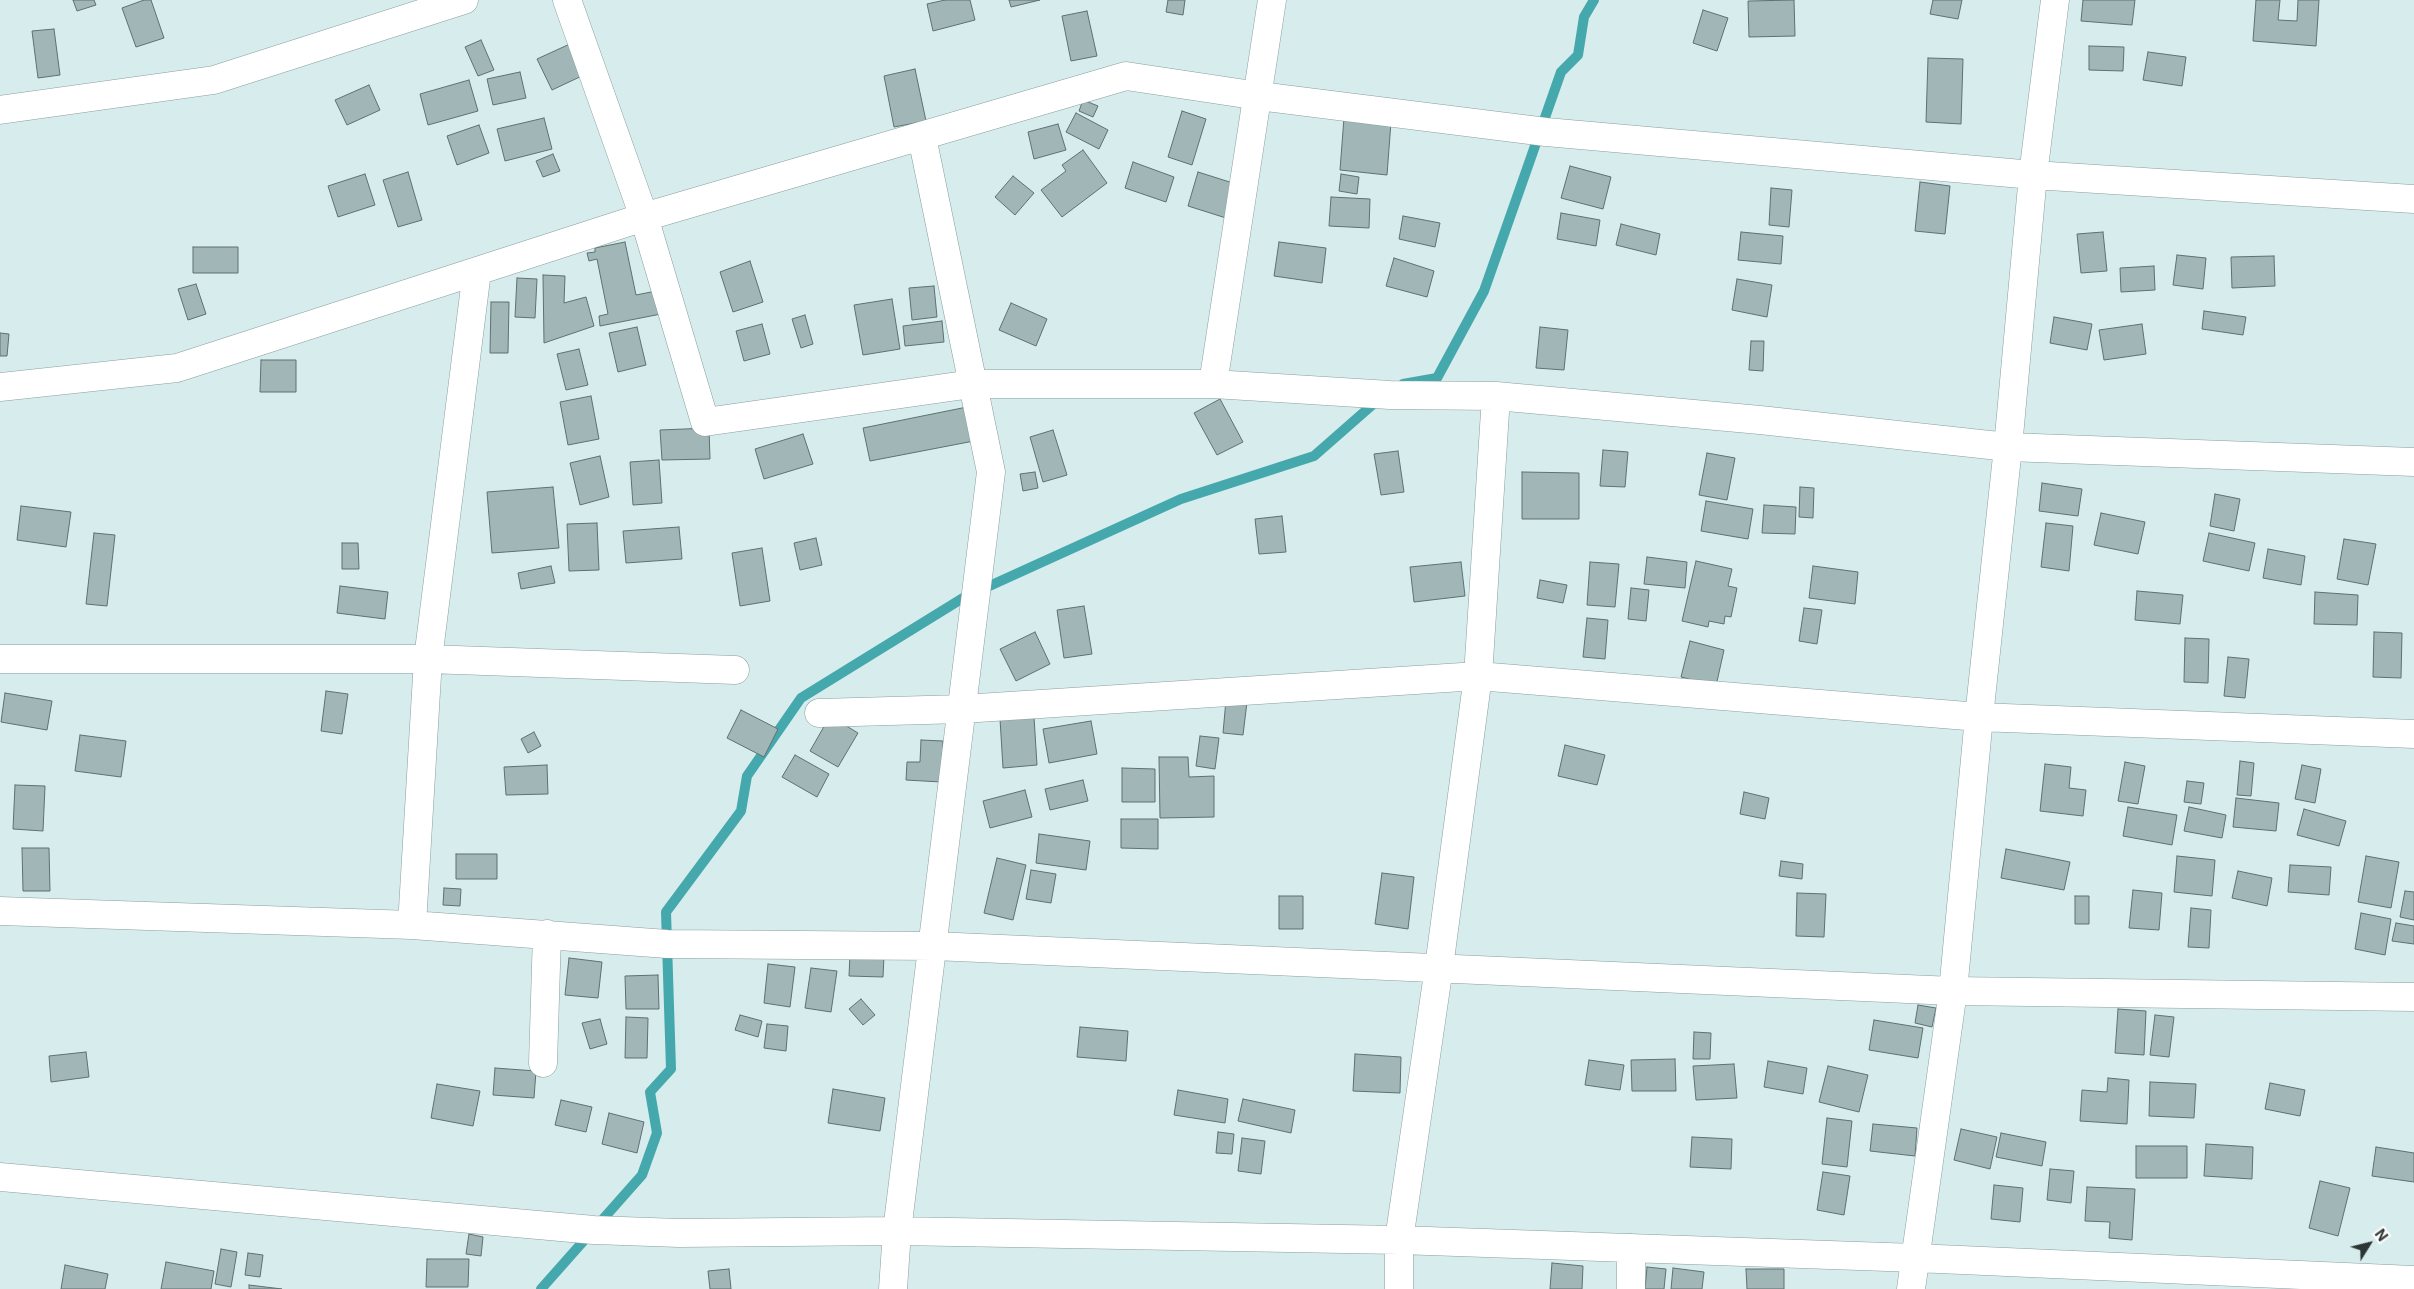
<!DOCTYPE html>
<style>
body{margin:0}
#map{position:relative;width:2414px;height:1289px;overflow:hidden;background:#d7ecec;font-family:Inter,sans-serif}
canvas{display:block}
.north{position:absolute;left:2344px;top:1219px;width:50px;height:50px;-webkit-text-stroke:4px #fff;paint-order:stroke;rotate:54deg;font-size:14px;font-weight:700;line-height:20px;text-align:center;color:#2d3535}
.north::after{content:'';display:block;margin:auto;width:18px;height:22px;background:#2d3535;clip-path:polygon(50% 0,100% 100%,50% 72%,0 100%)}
</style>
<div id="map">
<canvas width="2414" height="1289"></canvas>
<div class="north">N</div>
</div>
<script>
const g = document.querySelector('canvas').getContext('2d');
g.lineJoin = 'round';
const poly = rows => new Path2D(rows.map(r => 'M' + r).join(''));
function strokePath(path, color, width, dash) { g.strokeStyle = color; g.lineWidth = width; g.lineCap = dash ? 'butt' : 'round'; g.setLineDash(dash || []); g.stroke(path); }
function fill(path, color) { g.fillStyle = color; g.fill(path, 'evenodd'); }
strokePath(poly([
 [1403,384,1437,378,1484,291,1561,72,1578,55,1584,17,1594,0],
 [541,1289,642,1175,657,1133,650,1092,671,1069,666,912,741,811,747,776,801,698,963,598,1181,499,1314,456,1379,399]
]), '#45a8ac', 10);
const building = poly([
 [73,0,94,0,96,5,77,11,73,0],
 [144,0,151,0,164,38,136,47,122,8,144,0],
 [945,0,970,0,975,20,933,31,927,4,945,0],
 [1009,0,1040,0,1011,7,1009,0],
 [1168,0,1185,0,1183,15,1166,12,1168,0],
 [1794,0,1795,36,1749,37,1748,1,1794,0],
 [1933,0,1962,0,1958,19,1930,14,1933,0],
 [2083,0,2135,0,2132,25,2081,21,2083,0],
 [2256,0,2280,0,2278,20,2297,21,2298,0,2319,0,2316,46,2253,41,2256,0],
 [1703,10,1728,18,1717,51,1693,43,1703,10],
 [1087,11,1097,56,1071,61,1062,16,1087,11],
 [54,29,60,75,38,78,32,31,54,29],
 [481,40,494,70,478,76,465,47,481,40],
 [572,43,586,74,552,90,537,59,572,43],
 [2089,46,2124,47,2123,71,2089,70,2089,46],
 [2148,52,2186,57,2182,86,2143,80,2148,52],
 [1928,58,1963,59,1961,124,1926,122,1928,58],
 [915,69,926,121,894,127,884,76,915,69],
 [520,72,526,98,493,105,487,79,520,72],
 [469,80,478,111,428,125,420,94,469,80],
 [369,85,380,110,347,125,335,100,369,85],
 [1083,100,1098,106,1093,117,1079,111,1083,100],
 [1182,111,1206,119,1192,165,1168,157,1182,111],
 [1076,113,1108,130,1099,149,1066,132,1076,113],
 [544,118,552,149,505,161,497,129,544,118],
 [1344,118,1391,122,1387,175,1340,170,1344,118],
 [1058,124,1066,150,1034,159,1028,132,1058,124],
 [479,125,489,153,457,165,447,136,479,125],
 [1083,150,1107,183,1062,217,1041,190,1066,171,1062,165,1083,150],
 [553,154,560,171,543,177,536,161,553,154],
 [1133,162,1174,177,1166,202,1125,188,1133,162],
 [1570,166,1611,177,1603,209,1561,198,1570,166],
 [408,172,422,220,398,227,383,180,408,172],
 [1198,172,1236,184,1226,218,1188,206,1198,172],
 [365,174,375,205,338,217,328,186,365,174],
 [1341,174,1359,177,1357,194,1339,191,1341,174],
 [1013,176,1034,193,1015,215,995,197,1013,176],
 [1920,182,1950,186,1945,234,1915,231,1920,182],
 [1771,188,1792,190,1789,227,1769,225,1771,188],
 [1331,197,1370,199,1369,228,1329,226,1331,197],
 [1561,213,1600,220,1596,246,1557,239,1561,213],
 [1403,216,1440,223,1435,247,1399,239,1403,216],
 [1621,224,1660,234,1656,255,1616,245,1621,224],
 [1741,232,1783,236,1781,264,1738,260,1741,232],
 [2103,232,2107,271,2081,273,2077,234,2103,232],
 [625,242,636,295,661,290,666,313,600,326,599,316,608,314,597,259,589,261,587,253,595,252,595,248,625,242],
 [1279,242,1326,248,1322,283,1274,276,1279,242],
 [193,247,238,247,238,273,193,273,193,247],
 [2177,255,2206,258,2203,289,2173,285,2177,255],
 [2274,256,2275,286,2232,288,2231,257,2274,256],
 [1394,258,1434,271,1427,297,1386,286,1394,258],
 [750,261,763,302,733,312,720,272,750,261],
 [2154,266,2155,290,2121,292,2120,268,2154,266],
 [543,275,565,276,564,303,586,297,594,326,544,343,543,275],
 [517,278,537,279,535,318,515,317,517,278],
 [1737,279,1772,285,1767,317,1732,310,1737,279],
 [196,284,206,314,188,320,178,289,196,284],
 [934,286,937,317,912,320,909,288,934,286],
 [892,299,900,349,863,355,854,305,892,299],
 [491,302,509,302,508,353,490,353,491,302],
 [1011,303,1047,319,1036,346,999,330,1011,303],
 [2204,311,2246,317,2243,335,2202,329,2204,311],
 [805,315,813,344,801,348,792,319,805,315],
 [2054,317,2092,324,2087,350,2050,343,2054,317],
 [942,321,944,342,905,346,903,326,942,321],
 [762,324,770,354,744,361,736,331,762,324],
 [2142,324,2146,354,2104,360,2099,330,2142,324],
 [637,327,646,365,618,372,609,333,637,327],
 [1540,327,1568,330,1564,370,1536,368,1540,327],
 [0,333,9,334,7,356,0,356,0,333],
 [1751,341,1764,341,1763,371,1749,370,1751,341],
 [579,349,588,385,566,390,557,354,579,349],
 [261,360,296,360,296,392,260,392,261,360],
 [591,396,599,439,568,445,560,402,591,396],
 [1220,399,1243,442,1217,455,1194,413,1220,399],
 [967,407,974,441,870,461,863,428,967,407],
 [709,428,710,459,662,460,660,430,709,428],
 [1053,430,1067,475,1043,482,1030,437,1053,430],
 [803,434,813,464,764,479,755,449,803,434],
 [1603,450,1628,452,1625,487,1600,486,1603,450],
 [1398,451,1404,492,1381,495,1374,454,1398,451],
 [1707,453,1735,458,1727,500,1699,495,1707,453],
 [600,456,609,497,580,505,570,463,600,456],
 [659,460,662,503,633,505,630,462,659,460],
 [1035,472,1038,488,1023,491,1020,474,1035,472],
 [1522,472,1579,473,1579,519,1522,519,1522,472],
 [2042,483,2082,489,2078,516,2039,511,2042,483],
 [553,487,559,548,492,553,487,492,553,487],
 [1800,487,1814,488,1813,518,1799,517,1800,487],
 [2215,494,2240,499,2234,531,2210,526,2215,494],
 [1706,501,1753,509,1748,539,1701,531,1706,501],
 [1764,505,1796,507,1795,534,1762,533,1764,505],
 [21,506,71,512,66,547,17,540,21,506],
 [2101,513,2145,522,2138,554,2094,545,2101,513],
 [1282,516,1286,552,1259,554,1255,519,1282,516],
 [597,523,599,570,569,571,567,524,597,523],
 [2046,523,2073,526,2069,571,2041,567,2046,523],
 [679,527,682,559,626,563,623,531,679,527],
 [94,533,115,535,107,606,86,604,94,533],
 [2209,533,2255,543,2249,571,2203,561,2209,533],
 [816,538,822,565,800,570,794,543,816,538],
 [2344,539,2376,544,2368,585,2337,579,2344,539],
 [342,543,358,543,359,569,342,569,342,543],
 [762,548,770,601,740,606,732,553,762,548],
 [2268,549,2305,556,2301,585,2263,578,2268,549],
 [1647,557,1687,562,1685,588,1644,584,1647,557],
 [1696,561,1732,569,1728,586,1737,588,1731,617,1725,616,1724,624,1709,621,1708,627,1682,621,1696,561],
 [1461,562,1465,596,1414,602,1410,567,1461,562],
 [1590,562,1619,564,1615,607,1587,605,1590,562],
 [551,566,555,583,521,589,518,573,551,566],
 [1813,566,1858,572,1855,604,1809,598,1813,566],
 [1540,580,1567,585,1563,603,1537,598,1540,580],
 [340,586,388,592,385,619,337,613,340,586],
 [1631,588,1649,590,1646,621,1628,619,1631,588],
 [2137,591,2183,595,2180,624,2135,620,2137,591],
 [2315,592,2358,595,2357,625,2314,624,2315,592],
 [1084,606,1092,654,1064,658,1057,610,1084,606],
 [1804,608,1822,610,1817,644,1799,641,1804,608],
 [1587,618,1608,620,1605,659,1583,657,1587,618],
 [1035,632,1050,664,1016,681,1000,649,1035,632],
 [2374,632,2402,633,2401,678,2373,677,2374,632],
 [2185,638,2209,639,2208,683,2184,682,2185,638],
 [1690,641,1724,650,1716,686,1681,677,1690,641],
 [2228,657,2249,659,2245,698,2224,696,2228,657],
 [326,691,348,694,342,734,321,731,326,691],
 [5,693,52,701,47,730,1,722,5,693],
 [1226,700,1247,702,1243,735,1223,733,1226,700],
 [741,710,778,729,764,757,727,738,741,710],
 [830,716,858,733,838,767,810,751,830,716],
 [1034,717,1037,765,1003,768,1000,719,1034,717],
 [1091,721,1097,754,1049,763,1043,729,1091,721],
 [534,732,541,746,528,753,521,739,534,732],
 [80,735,126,741,121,777,75,771,80,735],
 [1200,736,1219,738,1215,769,1196,766,1200,736],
 [921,740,943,741,941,782,906,780,907,762,920,762,921,740],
 [1565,745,1605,755,1597,785,1558,776,1565,745],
 [795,755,829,774,817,797,782,777,795,755],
 [1159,757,1188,757,1189,777,1214,776,1214,817,1160,818,1159,757],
 [2240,761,2254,763,2251,796,2237,795,2240,761],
 [2125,762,2145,766,2138,804,2118,801,2125,762],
 [2045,764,2071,767,2069,788,2086,790,2083,816,2040,811,2045,764],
 [547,765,548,794,506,795,504,767,547,765],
 [2302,765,2321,769,2315,803,2295,799,2302,765],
 [1122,768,1155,769,1155,802,1122,802,1122,768],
 [1083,780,1088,801,1050,810,1045,789,1083,780],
 [2187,781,2204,783,2201,804,2184,802,2187,781],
 [15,785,45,786,43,831,13,829,15,785],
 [1025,790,1032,817,990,828,983,801,1025,790],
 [1744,792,1769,798,1765,819,1740,814,1744,792],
 [2236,798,2279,803,2276,831,2233,827,2236,798],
 [2128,807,2177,815,2172,845,2123,836,2128,807],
 [2189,807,2226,815,2222,838,2184,831,2189,807],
 [2304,809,2346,821,2339,846,2297,835,2304,809],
 [1121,819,1158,819,1158,849,1121,848,1121,819],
 [1039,834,1090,841,1086,870,1036,863,1039,834],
 [22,848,49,848,50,891,23,891,22,848],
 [2006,849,2070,862,2064,890,2001,878,2006,849],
 [456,854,497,854,497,879,456,879,456,854],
 [2177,856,2215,860,2212,896,2174,892,2177,856],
 [2366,856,2399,862,2391,908,2358,902,2366,856],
 [997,858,1026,865,1013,920,984,913,997,858],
 [1781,861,1803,864,1802,879,1779,876,1781,861],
 [2290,865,2331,867,2329,895,2288,892,2290,865],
 [1031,870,1056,874,1051,903,1026,899,1031,870],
 [2238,871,2272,878,2267,906,2232,898,2238,871],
 [1382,873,1414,877,1408,929,1375,924,1382,873],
 [444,888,461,889,460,906,443,905,444,888],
 [2133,890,2162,893,2159,930,2129,928,2133,890],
 [2405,891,2414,892,2414,920,2400,917,2405,891],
 [1797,893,1826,894,1824,937,1796,936,1797,893],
 [1279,896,1303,896,1303,929,1279,929,1279,896],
 [2075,896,2089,896,2089,924,2075,924,2075,896],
 [2191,908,2211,910,2209,948,2188,947,2191,908],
 [2361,913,2391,919,2385,955,2355,949,2361,913],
 [2396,923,2414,926,2414,944,2392,941,2396,923],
 [850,954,884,956,883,977,849,976,850,954],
 [569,958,602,962,598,998,565,995,569,958],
 [768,964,795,967,790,1007,764,1003,768,964],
 [811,968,837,971,831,1012,805,1008,811,968],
 [658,975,659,1009,626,1009,625,976,658,975],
 [861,999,875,1015,863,1025,849,1009,861,999],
 [1918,1005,1936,1008,1932,1027,1915,1023,1918,1005],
 [2118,1009,2146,1011,2144,1055,2115,1053,2118,1009],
 [740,1015,762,1021,758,1037,735,1030,740,1015],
 [2155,1015,2174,1017,2169,1057,2150,1055,2155,1015],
 [626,1017,648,1018,647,1058,625,1058,626,1017],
 [600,1019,607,1044,590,1049,582,1023,600,1019],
 [1874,1020,1923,1028,1918,1058,1869,1050,1874,1020],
 [767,1024,788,1026,786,1051,764,1048,767,1024],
 [1080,1027,1128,1031,1126,1061,1077,1057,1080,1027],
 [1694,1032,1711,1033,1710,1059,1693,1059,1694,1032],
 [86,1052,89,1077,51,1082,49,1056,86,1052],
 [1355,1054,1401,1057,1400,1093,1353,1091,1355,1054],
 [1675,1059,1676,1091,1632,1091,1631,1060,1675,1059],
 [1589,1060,1624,1065,1620,1090,1585,1085,1589,1060],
 [1768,1061,1807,1068,1803,1094,1764,1087,1768,1061],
 [1734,1064,1737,1098,1696,1100,1693,1066,1734,1064],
 [1828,1066,1868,1075,1859,1112,1819,1102,1828,1066],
 [495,1068,536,1071,534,1098,493,1095,495,1068],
 [2108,1078,2129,1080,2127,1124,2080,1121,2082,1090,2107,1092,2108,1078],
 [2150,1082,2196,1084,2194,1118,2149,1116,2150,1082],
 [2270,1083,2305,1090,2300,1116,2265,1109,2270,1083],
 [437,1084,480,1091,473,1126,431,1118,437,1084],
 [833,1089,885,1098,880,1131,828,1123,833,1089],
 [1178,1090,1228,1099,1225,1123,1174,1115,1178,1090],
 [1243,1099,1295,1110,1291,1133,1238,1121,1243,1099],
 [561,1100,592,1107,586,1132,555,1125,561,1100],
 [609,1113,644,1122,637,1153,602,1144,609,1113],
 [1827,1118,1852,1121,1847,1167,1822,1164,1827,1118],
 [1873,1124,1917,1128,1915,1156,1870,1151,1873,1124],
 [1961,1129,1997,1137,1990,1169,1954,1160,1961,1129],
 [1218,1132,1234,1134,1232,1154,1216,1153,1218,1132],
 [2001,1133,2046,1142,2042,1166,1996,1157,2001,1133],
 [1692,1137,1732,1139,1731,1169,1690,1167,1692,1137],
 [1242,1138,1265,1141,1261,1174,1238,1171,1242,1138],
 [2206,1144,2253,1147,2252,1179,2204,1176,2206,1144],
 [2136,1146,2187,1146,2187,1178,2136,1178,2136,1146],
 [2376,1147,2414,1153,2414,1182,2372,1176,2376,1147],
 [2050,1169,2074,1171,2071,1203,2047,1200,2050,1169],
 [1823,1172,1850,1176,1844,1215,1817,1210,1823,1172],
 [2320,1181,2350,1188,2338,1236,2309,1228,2320,1181],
 [1994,1185,2023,1188,2020,1222,1991,1219,1994,1185],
 [2087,1187,2135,1189,2132,1240,2109,1238,2110,1222,2085,1221,2087,1187],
 [469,1234,483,1237,481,1256,466,1254,469,1234],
 [221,1249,237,1252,231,1287,215,1284,221,1249],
 [248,1253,263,1255,260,1277,245,1275,248,1253],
 [427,1259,469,1259,468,1287,426,1287,427,1259],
 [166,1262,214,1271,211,1289,161,1289,166,1262],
 [1552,1263,1583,1266,1582,1289,1550,1289,1552,1263],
 [65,1265,108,1274,105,1289,61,1289,65,1265],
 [1647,1267,1666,1269,1664,1289,1645,1289,1647,1267],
 [1673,1268,1704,1272,1702,1289,1671,1289,1673,1268],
 [729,1269,731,1289,710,1289,708,1271,729,1269],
 [1746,1269,1784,1269,1784,1289,1747,1289,1746,1269],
 [249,1285,282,1289,249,1289,249,1285]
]);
fill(building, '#a1b6b6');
strokePath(building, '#5e7172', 1);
const minor = poly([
 [567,0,644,217,705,422,972,384,1213,384,1390,395,1496,396,1760,420,2008,447,2414,462],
 [0,110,214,80,464,0],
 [1213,384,1272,0],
 [0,387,177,368,644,217,1126,76,1259,96,1546,132,2033,175,2414,199],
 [0,659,428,659,735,670],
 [819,713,962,709,1478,676,1979,717,2414,734],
 [0,911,412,925,667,944,934,946,1953,991,2414,997],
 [412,925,428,659,477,271],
 [543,1063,547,934],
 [0,1177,594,1230,679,1233,897,1231,1399,1240,1916,1258,2414,1280],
 [1631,1248,1631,1289],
 [893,1289,897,1231,991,472,922,137],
 [1399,1289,1399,1240,1439,967,1478,676,1496,396],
 [1911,1289,1953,991,1979,717,2008,447,2033,175,2055,0]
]);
strokePath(minor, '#8a9e9e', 29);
strokePath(minor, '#fff', 28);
</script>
